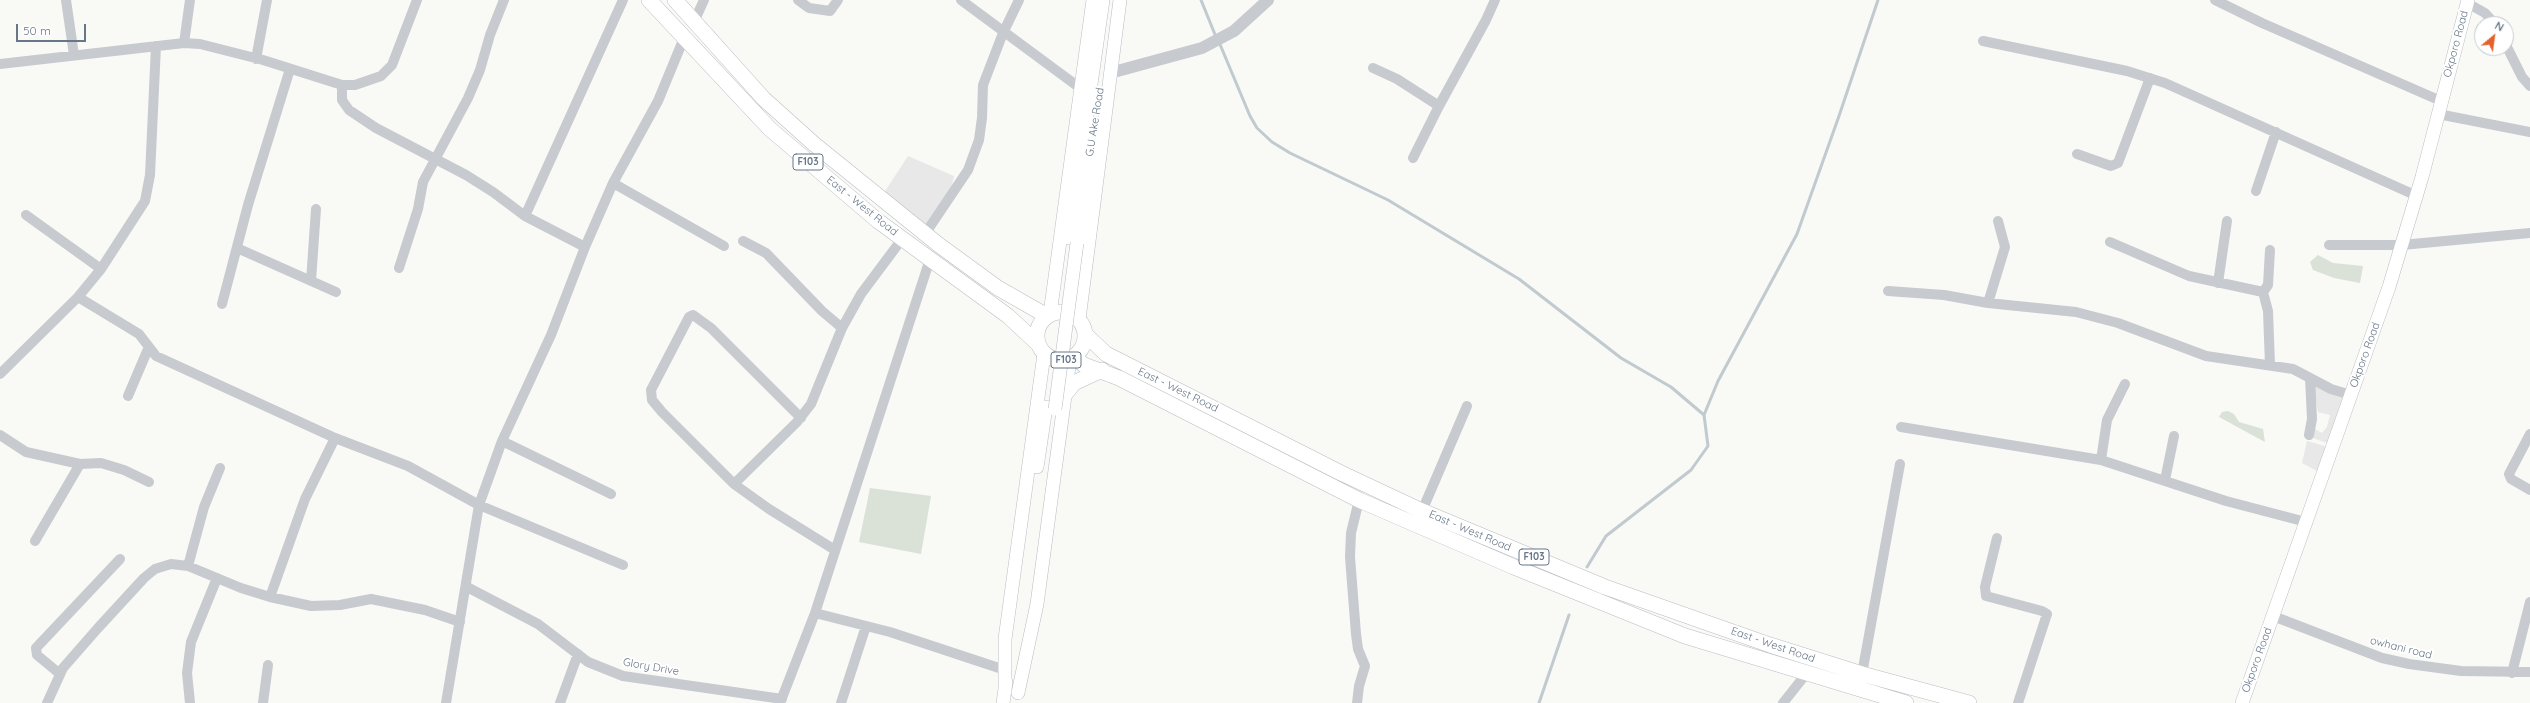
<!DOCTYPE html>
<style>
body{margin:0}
#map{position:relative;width:2530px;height:703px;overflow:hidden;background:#f9f9f6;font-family:Quicksand,sans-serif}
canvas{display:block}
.north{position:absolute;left:2474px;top:16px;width:40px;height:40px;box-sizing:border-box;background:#fff;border:1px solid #c2c9cf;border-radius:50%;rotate:29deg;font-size:11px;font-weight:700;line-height:16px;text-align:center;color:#677788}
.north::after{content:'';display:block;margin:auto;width:14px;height:18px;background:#e66129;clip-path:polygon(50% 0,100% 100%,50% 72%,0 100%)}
.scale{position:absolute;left:16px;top:24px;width:70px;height:18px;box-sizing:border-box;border:2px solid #677788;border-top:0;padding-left:5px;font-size:12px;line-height:14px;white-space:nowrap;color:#677788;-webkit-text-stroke:3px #fff;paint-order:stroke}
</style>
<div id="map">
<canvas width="2530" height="703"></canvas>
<div class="north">N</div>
<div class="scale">50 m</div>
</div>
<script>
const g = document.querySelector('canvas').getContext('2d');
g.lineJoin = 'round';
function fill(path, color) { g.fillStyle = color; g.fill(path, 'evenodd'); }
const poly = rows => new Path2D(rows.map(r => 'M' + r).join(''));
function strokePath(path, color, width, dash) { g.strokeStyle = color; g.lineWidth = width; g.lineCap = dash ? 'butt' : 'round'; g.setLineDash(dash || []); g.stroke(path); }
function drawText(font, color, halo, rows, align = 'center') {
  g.font = font + ' Quicksand,sans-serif'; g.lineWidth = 4; g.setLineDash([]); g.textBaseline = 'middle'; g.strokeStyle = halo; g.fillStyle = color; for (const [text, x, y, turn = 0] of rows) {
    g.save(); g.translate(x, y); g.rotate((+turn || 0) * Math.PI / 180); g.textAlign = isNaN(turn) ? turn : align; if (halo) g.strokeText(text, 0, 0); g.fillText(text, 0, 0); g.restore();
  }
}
fill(poly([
 [908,156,954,176,951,189,926,229,882,196],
 [2313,384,2344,398,2327,443,2313,438,2315,429,2322,433,2327,427,2330,415,2318,412],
 [2307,441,2328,447,2317,471,2302,463]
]), '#e7e8e7');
fill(poly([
 [2318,255,2333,263,2363,266,2360,283,2334,278,2313,270,2310,262],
 [2228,411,2234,414,2239,422,2263,429,2265,442,2219,417,2222,412],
 [870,488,931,496,921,554,859,542]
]), '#dae1d7');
strokePath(poly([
 [1201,0,1216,37],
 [1219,42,1250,116,1257,128,1272,142,1290,153,1388,200,1519,279,1621,358,1671,387,1704,415,1708,446,1691,470,1606,536,1587,567],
 [1704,415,1718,381,1797,234,1839,116,1878,0],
 [1539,703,1569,615]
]), '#c1cacf', 3);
const secondary = poly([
 [1069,238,1103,0],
 [1077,243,1095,123],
 [1050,314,1093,0],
 [1079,319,1120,0],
 [1037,467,1046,407],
 [1005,689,1005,639,1044,354],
 [1018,693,1037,604,1070,359],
 [1003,703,1006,682],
 [2242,703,2389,287,2422,177,2468,0]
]);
const primary = poly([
 [649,0,770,129,878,221,1008,316,1038,344],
 [675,0,764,99,814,144,939,245,998,288,1047,316],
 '1037 336a24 24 0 1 1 48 0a24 24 0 1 1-48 0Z',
 [1086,335,1106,354,1120,361,1341,473,1422,511,1605,587,1770,645,1862,674,1969,703],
 [1074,357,1084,365,1119,378,1359,500,1514,567,1685,636,1906,703],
 [1066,393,1074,383,1102,370]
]);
strokePath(secondary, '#b9bec3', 14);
strokePath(primary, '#babec2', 16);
strokePath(poly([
 [66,0,74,55],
 [798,0,809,8,830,11,838,0],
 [961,0,1080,88],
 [2215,0,2262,23,2441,101],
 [2467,3,2485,13,2495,24],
 [694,22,704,0],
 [1983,41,2127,71,2165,83,2417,196],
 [184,43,190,0],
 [2506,45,2522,77,2530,86],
 [256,59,267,0],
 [0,64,184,43,200,44,263,60,342,85,355,85,381,76,392,65,417,0],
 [1373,68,1397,79,1439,106,1486,20,1495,0],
 [342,85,342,100,349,110,376,128,466,175,493,192,525,216,585,247],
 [2438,114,2530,132],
 [2077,154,2111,166,2118,163,2150,78],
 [1413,158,1439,106],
 [613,183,724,246],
 [2256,191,2276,132],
 [26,215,101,269],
 [525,216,623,0],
 [925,234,968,170,979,140,982,118,983,85,1003,33,1019,0],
 [743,241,766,253,822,311,842,328],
 [2110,242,2189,276,2263,292,2268,311,2270,365],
 [2329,245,2402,245,2530,233],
 [237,248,336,292],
 [399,268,418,209,423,182,468,98,480,70,490,35,504,0],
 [311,281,316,209],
 [2218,283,2227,221],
 [1888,291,1944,295,1988,303,2076,312,2118,323,2206,356,2293,369,2331,389,2351,395],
 [2263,292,2268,285,2270,250],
 [78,297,139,334,156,356,335,438,408,466,479,505,623,565],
 [1988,303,2005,247,1998,221],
 [222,304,248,205,290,69],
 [0,374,78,297,101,269,145,201,150,175,156,46],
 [128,396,148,349],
 [801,418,711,328,693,315,689,317,651,390,652,400,662,412,734,484,769,509,835,550],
 [1901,427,2101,460,2226,501,2306,522],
 [2530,434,2509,474,2511,479,2530,490],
 [0,435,26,452,80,464,101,463,124,470,149,482],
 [2309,435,2312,419,2310,378],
 [502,441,611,494],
 [2101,460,2107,420,2125,384],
 [2165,480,2174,436],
 [734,484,797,422,811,404,842,328,861,294,902,239],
 [1422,511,1467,406],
 [1997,538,1985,587,1986,596,2042,611,2047,614,2018,703],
 [35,541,80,464],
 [188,566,204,507,220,468],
 [467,587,538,624,588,662,623,676,782,699],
 [270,597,305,499,335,438],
 [815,613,890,632,1005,670],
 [2273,616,2382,658,2409,664,2461,671,2530,672],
 [2512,673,2530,602],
 [60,674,37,655,36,648,120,559],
 [1862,674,1900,464],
 [47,703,63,668,98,628,144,578,155,569,171,564,188,566,241,588,270,597,311,606,340,605,371,599,425,610,460,622],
 [190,703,187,673,191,642,217,578],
 [263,703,268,665],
 [446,703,479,505,502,441,551,335,585,247,613,183,658,101,684,38],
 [560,703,578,654],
 [780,703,815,613,930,259],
 [841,703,866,626],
 [1357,703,1359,686,1365,666,1358,649,1356,634,1350,557,1351,533,1359,500],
 [1783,703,1806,674]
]), '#c7cace', 10);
strokePath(poly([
 [1110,73,1202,48,1234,31,1268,0]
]), '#c7cace', 12);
strokePath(secondary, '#fff', 13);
strokePath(primary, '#fff', 15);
const secondaryBridge = poly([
 [1055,409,1077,243]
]);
strokePath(secondaryBridge, '#b9bec3', 14, []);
strokePath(secondaryBridge, '#fff', 13);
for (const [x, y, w] of [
 [808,162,30],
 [1066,360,30],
 [1534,557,30]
]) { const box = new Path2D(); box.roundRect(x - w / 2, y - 8, w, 16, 3); g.fillStyle = '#fff'; g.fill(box); strokePath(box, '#677788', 1); }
drawText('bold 10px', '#677788', null, [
 ["F103",808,162],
 ["F103",1066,360],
 ["F103",1534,557]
]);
drawText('11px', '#677788', '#fff', [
 ["Okporo Road",2456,44,-75],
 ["G.U Ake Road",1095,122,-81],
 ["East - West Road",862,206,39],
 ["Okporo Road",2365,355,-70],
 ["East - West Road",1178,390,26],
 ["East - West Road",1470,531,23],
 ["East - West Road",1773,645,19],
 ["owhani road",2401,648,14],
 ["Okporo Road",2257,660,-70],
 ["Glory Drive",651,667,10]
]);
</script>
